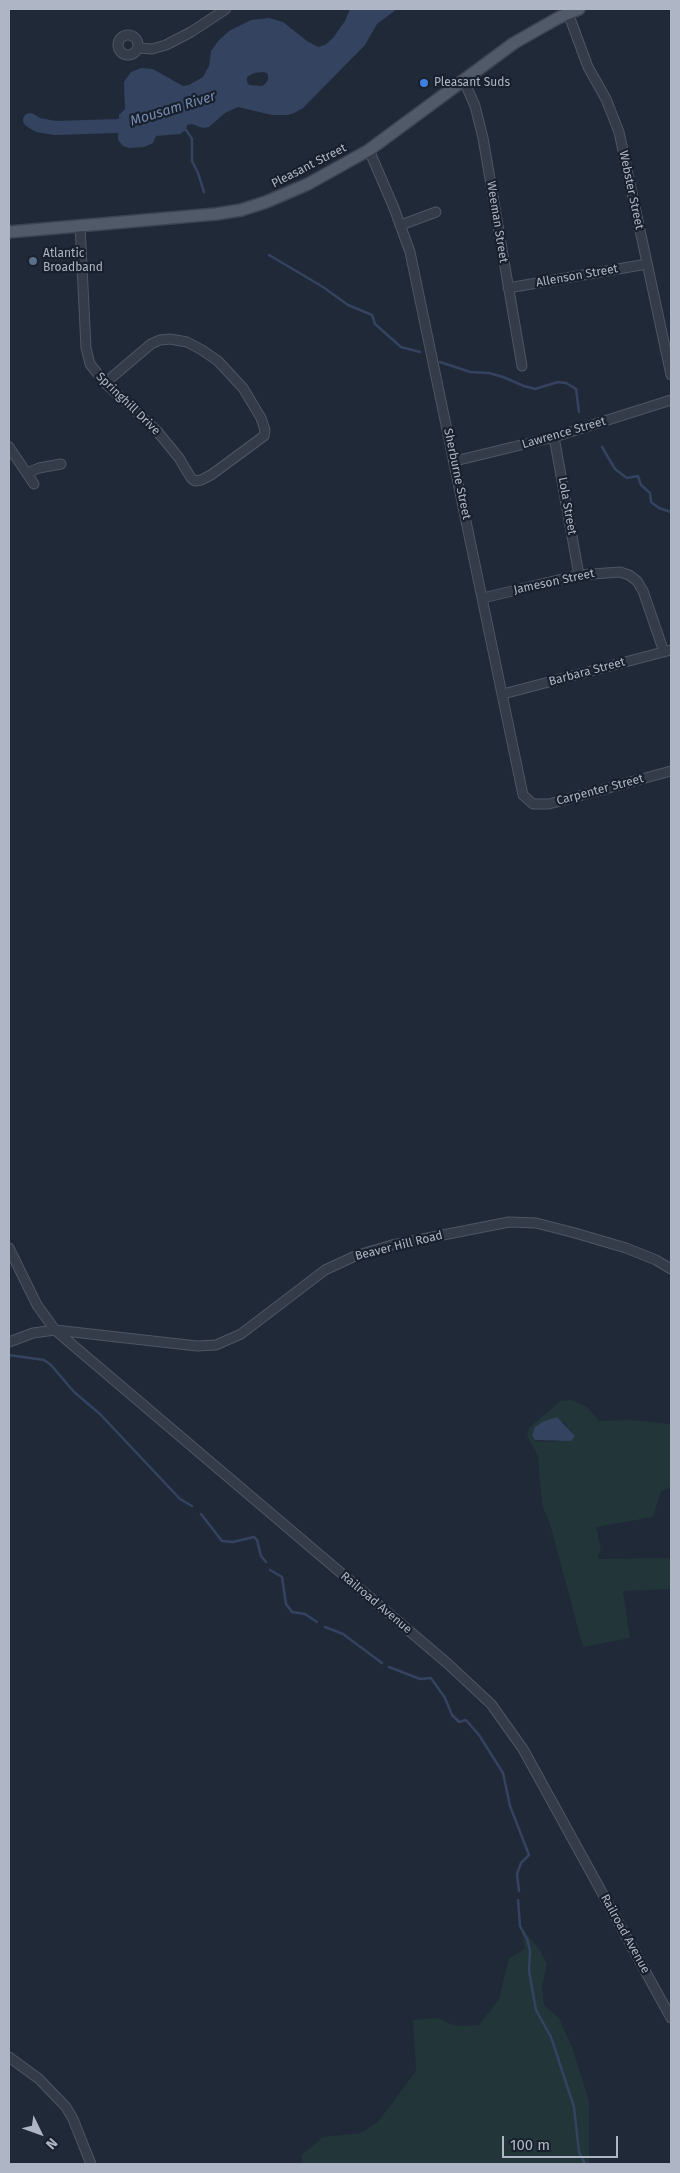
<!DOCTYPE html>
<style>
body{margin:0}
#map{position:relative;width:680px;height:2173px;overflow:hidden;background:#202938;font-family:"Fira Sans",sans-serif}
canvas{display:block}
.frame{position:absolute;inset:0;border:10px solid #aeb6c5;pointer-events:none}
.north{position:absolute;left:15px;top:2108px;width:50px;height:50px;-webkit-text-stroke:4px #19202d;paint-order:stroke;rotate:132deg;font-size:14px;font-weight:700;line-height:20px;text-align:center;color:#aeb6c5}
.north::after{content:'';display:block;margin:auto;width:18px;height:22px;background:#aeb6c5;clip-path:polygon(50% 0,100% 100%,50% 72%,0 100%)}
.scale{position:absolute;left:502px;top:2136px;width:116px;height:22px;box-sizing:border-box;border:2px solid #aeb6c5;border-top:0;padding-left:6px;font-size:15px;line-height:18px;white-space:nowrap;color:#aeb6c5;-webkit-text-stroke:4px #19202d;paint-order:stroke}
</style>
<div id="map">
<canvas width="680" height="2173"></canvas>
<div class="frame"></div>
<div class="north">N</div>
<div class="scale">100 m</div>
</div>
<script>
const g = document.querySelector('canvas').getContext('2d');
g.lineJoin = 'round';
function fill(path, color) { g.fillStyle = color; g.fill(path, 'evenodd'); }
const poly = rows => new Path2D(rows.map(r => 'M' + r).join(''));
function strokePath(path, color, width, dash) { g.strokeStyle = color; g.lineWidth = width; g.lineCap = dash ? 'butt' : 'round'; g.setLineDash(dash || []); g.stroke(path); }
function drawText(font, color, halo, rows, align = 'center') {
  g.font = font + ' "Fira Sans",sans-serif'; g.lineWidth = 4.5; g.setLineDash([]); g.textBaseline = 'middle'; g.strokeStyle = halo; g.fillStyle = color; for (const [text, x, y, turn = 0] of rows) {
    g.save(); g.translate(x, y); g.rotate((+turn || 0) * Math.PI / 180); g.textAlign = isNaN(turn) ? turn : align; if (halo) g.strokeText(text, 0, 0); g.fillText(text, 0, 0); g.restore();
  }
}
fill(poly([
 [572,1400,587,1407,599,1421,631,1420,671,1424,671,1487,661,1491,653,1517,596,1527,601,1549,598,1559,671,1558,671,1589,623,1591,630,1638,583,1647,550,1524,542,1505,538,1456,527,1436,529,1428,560,1401],
 [564,1422,575,1436,555,1442,541,1442,536,1441,532,1435],
 [520,1926,539,1949,547,1964,542,1986,544,2005,559,2018,572,2047,589,2101,589,2164,302,2164,302,2155,323,2137,361,2133,378,2122,416,2071,413,2020,438,2018,455,2026,479,2025,499,1999,509,1958,525,1949]
]), '#223539');
fill(poly([
 [350,9,397,9,377,24,365,45,303,108,294,113,288,115,272,115,238,107,225,113,209,127,203,128,192,124,187,125,186,130,180,134,156,136,153,143,144,147,129,148,123,146,118,140,119,115,125,109,124,82,131,72,141,68,153,69,183,86,189,85,203,77,209,66,211,51,219,40,229,31,251,20,269,18,283,22,307,41,318,47,325,45,333,38,345,21],
 [263,72,267,73,268,76,268,80,265,84,262,86,249,85,247,82,247,77,254,73],
 [557,1417,575,1436,571,1441,535,1440,532,1435,535,1427,544,1421]
]), '#334360');
strokePath(poly([
 [186,130,192,139,192,161,198,173,204,192],
 [269,255,323,287,348,305,372,315,375,324,401,347,420,352],
 [440,362,470,372,489,373,503,377,524,386,535,389,558,382,566,383,576,389,579,412],
 [602,447,615,469,627,478,638,476,641,485,650,493,651,502,659,508,671,512],
 [9,1355,44,1360,51,1365,74,1392,100,1414,180,1499,192,1506],
 [201,1514,222,1541,233,1542,254,1537,257,1540,261,1556,266,1562],
 [270,1570,282,1577,286,1604,292,1612,305,1614,317,1622],
 [325,1627,343,1634,382,1663],
 [389,1667,420,1679,431,1678,445,1698,452,1715,459,1722,466,1720,479,1735,503,1773,510,1806,529,1855,521,1863,517,1874,519,1891],
 [518,1900,520,1926,527,1939,530,1951,529,1971,536,2010,551,2037,574,2107,579,2152,585,2164]
]), '#334360', 2.5);
strokePath(poly([
 [30,120,38,125,55,128,117,126,135,122]
]), '#334360', 14);
const minor = poly([
 [568,13,588,67,606,99,619,132,671,375],
 '118 45a10 10 0 1 1 20 0a10 10 0 1 1-20 0Z',
 [139,48,152,49,166,45,191,32,226,9],
 [464,81,475,106,483,138,522,366],
 [369,150,394,208,410,252,523,795,533,804,549,804,671,771],
 [80,225,86,348,90,364,105,383,157,431,179,458,191,478,195,481,201,480,211,475,264,436,265,430,261,418,243,388,218,361,202,350,187,342,170,339,160,340,151,344,105,383],
 [401,225,436,212],
 [508,288,647,264],
 [554,437,579,575],
 [9,447,34,484],
 [455,461,554,437,671,400],
 [27,473,39,468,61,464],
 [483,598,579,575,620,572,629,575,637,581,643,591,664,652],
 [503,694,671,650],
 [9,1248,37,1305,55,1330,447,1663,491,1704,523,1749,671,2018],
 [9,1342,33,1333,55,1330,197,1346,216,1345,241,1334,325,1270,355,1256,392,1245,509,1222,536,1223,575,1233,626,1248,656,1260,671,1269],
 [9,2057,39,2079,66,2107,73,2119,91,2164]
]);
const major = poly([
 [9,232,216,214,241,210,266,202,308,184,369,150,514,43,558,18,579,9]
]);
strokePath(minor, '#4e5663', 11);
strokePath(major, '#3d4452', 14);
strokePath(minor, '#343b49', 9);
strokePath(major, '#515a69', 11);
for (const [x, y, r, color] of [
 [424,83,5,"#3f7fe0"],
 [33,261,5,"#5c6f8a"]
]) { const dot = new Path2D(); dot.arc(x, y, r, 0, 2 * Math.PI); g.fillStyle = color; g.fill(dot); strokePath(dot, '#19202d', 2); }
drawText('12px', '#aeb6c5', '#19202d', [
 ["Pleasant Suds",434,83],
 ["Atlantic",43,254],
 ["Broadband",43,268]
], 'left');
drawText('12px', '#aeb6c5', '#19202d', [
 ["Pleasant Street",309,166,-27],
 ["Webster Street",631,190,78],
 ["Weeman Street",497,222,81],
 ["Allenson Street",577,276,-10],
 ["Springhill Drive",128,404,44],
 ["Lawrence Street",564,433,-16],
 ["Sherburne Street",457,474,78],
 ["Lola Street",567,506,80],
 ["Jameson Street",554,582,-12],
 ["Barbara Street",587,672,-15],
 ["Carpenter Street",600,790,-15],
 ["Beaver Hill Road",399,1246,-14],
 ["Railroad Avenue",376,1603,40],
 ["Railroad Avenue",625,1934,61]
]);
drawText('italic 14px', '#758aae', '#19202d', [
 ["Mousam River",173,109,-17]
]);
</script>
